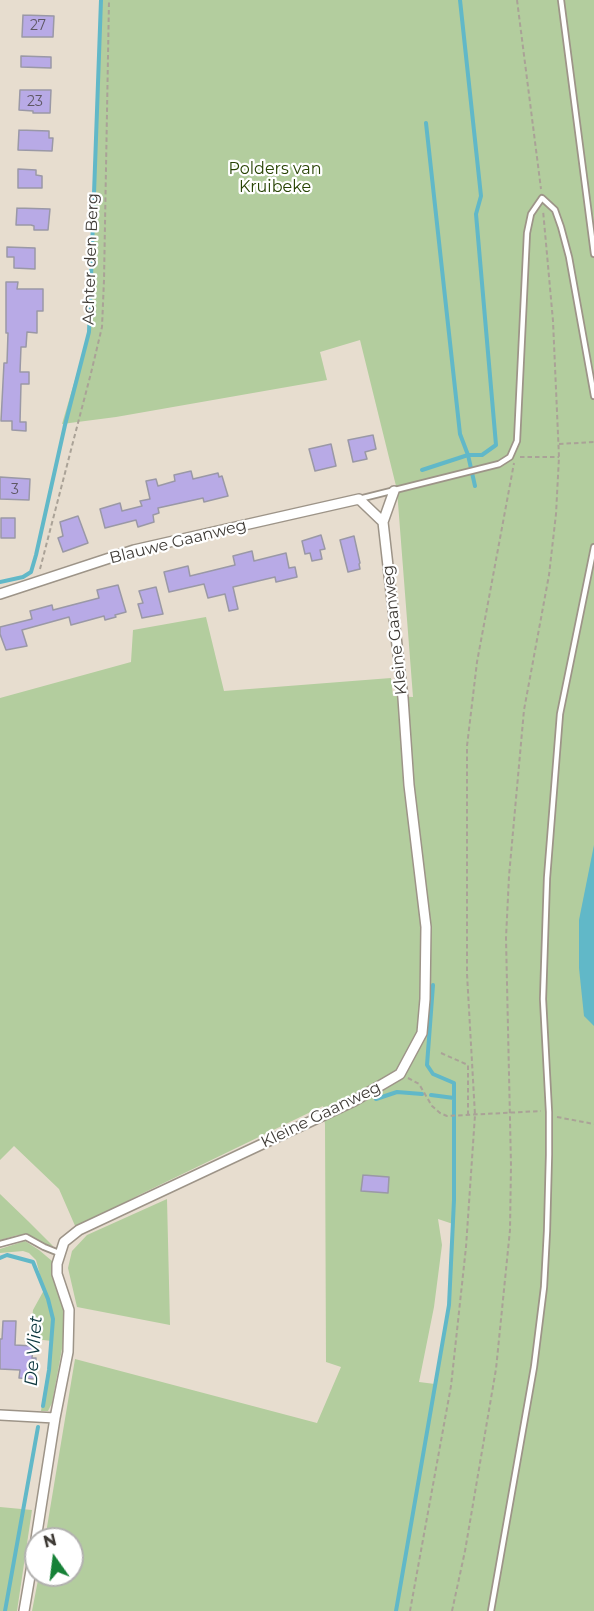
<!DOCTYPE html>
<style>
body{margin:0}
#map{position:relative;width:594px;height:1611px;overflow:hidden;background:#e7ddcf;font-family:Montserrat,sans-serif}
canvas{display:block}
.north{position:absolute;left:24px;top:1527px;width:60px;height:60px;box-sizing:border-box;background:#fff;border:2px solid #b2b1af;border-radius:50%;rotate:346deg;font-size:16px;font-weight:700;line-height:24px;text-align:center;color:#3f3b36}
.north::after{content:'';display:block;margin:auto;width:21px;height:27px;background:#168137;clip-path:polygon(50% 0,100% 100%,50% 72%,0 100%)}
</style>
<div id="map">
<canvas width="594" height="1611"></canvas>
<div class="north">N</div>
</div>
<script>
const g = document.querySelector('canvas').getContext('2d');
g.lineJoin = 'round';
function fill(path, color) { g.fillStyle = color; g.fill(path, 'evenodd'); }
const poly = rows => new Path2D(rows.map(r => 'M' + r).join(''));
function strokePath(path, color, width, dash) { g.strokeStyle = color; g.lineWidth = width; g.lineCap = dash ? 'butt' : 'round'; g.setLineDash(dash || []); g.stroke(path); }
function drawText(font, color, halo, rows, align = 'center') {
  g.font = font + ' Montserrat,sans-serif'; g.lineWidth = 4.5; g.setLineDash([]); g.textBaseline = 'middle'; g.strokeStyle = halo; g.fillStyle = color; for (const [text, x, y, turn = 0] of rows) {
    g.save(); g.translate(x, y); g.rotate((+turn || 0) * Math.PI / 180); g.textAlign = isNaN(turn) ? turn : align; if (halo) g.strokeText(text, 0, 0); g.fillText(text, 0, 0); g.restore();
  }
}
fill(poly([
 [101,0,594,0,594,1611,32,1611,39,1575,72,1575,72,1539,45,1539,75,1359,317,1423,341,1367,326,1362,325,1125,323,1106,139,1195,76,1228,59,1189,14,1146,0,1160,0,698,131,662,133,630,206,617,224,691,391,678,393,696,413,697,397,490,360,340,320,352,327,380,116,417,62,424,89,332],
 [438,1219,453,1224,449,1305,435,1384,419,1382,434,1307,442,1245],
 [0,1194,28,1221,53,1246,44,1245,29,1235,18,1235,0,1240],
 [167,1199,170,1325,77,1307,68,1268,72,1251,87,1235],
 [25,1241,39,1250,52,1261,52,1272,64,1311,64,1338,52,1403,48,1411,41,1411,52,1341,34,1339,30,1336,33,1310,44,1290,36,1260,29,1253,23,1251,0,1253,0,1249],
 [0,1507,32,1510,17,1611,0,1611]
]), '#b3cd9e');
fill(poly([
 [594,845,594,1026,584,1016,579,968,579,920]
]), '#61b8c8');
strokePath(poly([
 [426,123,460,434,468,455,482,455,496,445,476,214,481,196,460,0],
 [422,470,468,455,475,486],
 [0,582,23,577,31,572,36,555,65,425,89,332,101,0],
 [431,1095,454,1098],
 [376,1099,397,1092,422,1094],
 [0,1258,7,1255,33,1262,48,1299,53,1319,49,1370,43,1406],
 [5,1611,38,1427],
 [396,1611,449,1305,454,1200,454,1083,433,1074,427,1065,433,985]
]), '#61b8c8', 4);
const building = poly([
 [23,15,54,16,53,37,22,37,23,15],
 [21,56,51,57,51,68,21,67,21,56],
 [20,90,51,90,50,113,33,113,33,111,19,110,20,90],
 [19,130,49,131,49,138,53,138,52,151,18,150,19,130],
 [18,169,36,170,36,175,42,176,42,188,18,188,18,169],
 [17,208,50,209,48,230,34,230,34,226,31,225,16,225,17,208],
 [7,247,35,248,35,269,14,268,14,257,7,257,7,247],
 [6,282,18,282,17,289,43,289,43,311,37,311,37,333,27,332,26,347,21,347,20,372,29,372,29,384,21,384,20,422,26,422,26,431,12,430,12,421,1,421,4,363,7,363,8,333,6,333,6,282],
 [373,435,376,449,365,452,367,459,353,462,348,440,373,435],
 [331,444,336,466,315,471,309,449,331,444],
 [191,471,193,479,218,473,219,477,222,476,228,496,204,502,203,498,158,508,159,513,153,515,154,522,138,527,136,520,105,528,100,509,120,503,122,511,142,506,140,501,150,499,146,481,156,479,158,486,175,481,174,475,191,471],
 [0,477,30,479,29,500,0,499,0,477],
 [78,516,88,543,63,552,58,538,63,536,60,522,78,516],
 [1,518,15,518,15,538,1,538,1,518],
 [321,535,325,549,320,550,322,559,312,561,310,553,305,554,302,541,321,535],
 [354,536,360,563,359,564,360,569,348,572,340,540,354,536],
 [252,551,254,561,286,553,289,568,295,567,297,577,276,582,275,577,233,587,238,609,229,611,225,594,208,598,204,584,169,592,164,572,188,566,190,576,235,565,233,556,252,551],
 [118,585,126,612,115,615,116,617,105,620,104,616,71,625,69,617,22,630,27,646,6,650,0,634,0,627,32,619,30,611,52,605,53,610,99,598,97,590,118,585],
 [156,587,163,614,142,618,138,604,143,603,139,591,156,587],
 [363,1175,389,1177,388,1193,361,1191,363,1175],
 [3,1321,16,1321,15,1345,33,1346,32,1358,36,1358,35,1379,19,1378,20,1370,0,1369,0,1339,2,1339,3,1321]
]);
fill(building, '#b8aae6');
strokePath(building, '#9a98a6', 1.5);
const service = poly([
 [561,0,594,254],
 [359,499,499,464,510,457,517,441,527,233,531,214,542,198,555,210,561,227,569,257,594,396],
 [0,1244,26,1237,44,1247,59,1253],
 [491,1611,534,1367,544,1287,547,1231,549,1155,549,1112,543,999,547,878,560,714,594,547]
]);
const minor = poly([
 [383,522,394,491],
 [0,594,134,550,359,499,383,522,403,698,409,785,426,927,425,999,422,1033,400,1074,354,1101,79,1230,64,1242,57,1264,57,1274,69,1310,68,1352,55,1418,36,1539],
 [0,1415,55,1418],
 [24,1611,36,1541]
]);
strokePath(service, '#9d9488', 8);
strokePath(minor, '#9d9488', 12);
strokePath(poly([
 [517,0,541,189],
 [559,444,594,442],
 [520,457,559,457],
 [40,569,91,373,102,327,104,280,109,0],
 [441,1053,468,1065,468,1115],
 [408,1078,419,1084,432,1106,440,1113,447,1116,541,1111],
 [557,1117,594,1124],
 [410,1611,451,1386,466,1247,475,1115,467,974,467,746,477,662,514,463],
 [452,1611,465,1551,496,1369,510,1230,511,1165,506,938,509,876,524,710,549,575,556,514,559,457,553,321,543,210]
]), '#aaa297', 2, [4.5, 3]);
strokePath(service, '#fff', 4.5);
strokePath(minor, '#fff', 9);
drawText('14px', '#5d5762', null, [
 ["27",38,26],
 ["23",35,102],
 ["3",15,490]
]);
drawText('16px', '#274303', '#fff', [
 ["Polders van",275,169],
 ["Kruibeke",275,187]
]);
drawText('16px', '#3f3b36', '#fff', [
 ["Achter den Berg",91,259,-88],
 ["Blauwe Gaanweg",178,542,-14],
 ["Kleine Gaanweg",395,630,-96],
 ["Kleine Gaanweg",321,1115,-26]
]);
drawText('italic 18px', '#0a353c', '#fff', [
 ["De Vliet",34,1351,-86]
]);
</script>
